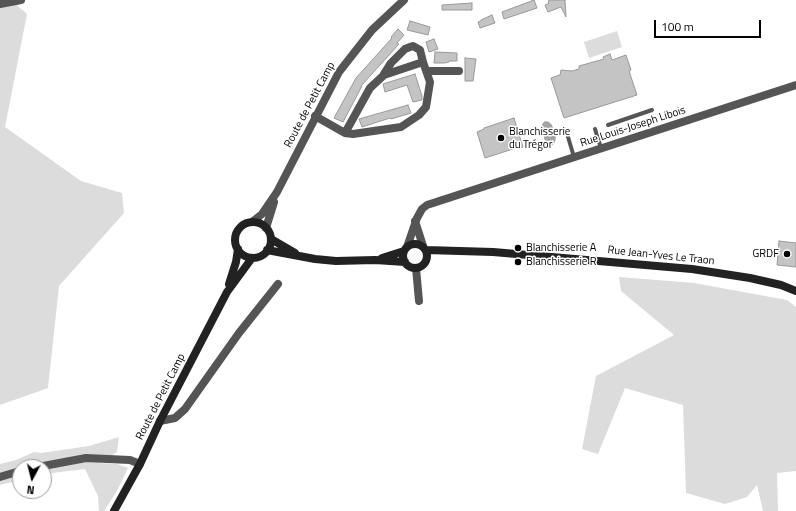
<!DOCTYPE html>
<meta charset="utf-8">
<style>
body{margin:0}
#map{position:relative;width:796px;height:511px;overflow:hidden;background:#fff;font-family:"Titillium Web",sans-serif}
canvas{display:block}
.north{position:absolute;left:12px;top:459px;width:40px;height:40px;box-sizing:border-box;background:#fff;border:1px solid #999;border-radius:50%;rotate:187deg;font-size:11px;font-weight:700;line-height:16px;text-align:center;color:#000}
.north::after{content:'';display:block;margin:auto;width:14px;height:18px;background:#000;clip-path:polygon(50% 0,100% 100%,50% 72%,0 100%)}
.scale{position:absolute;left:654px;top:20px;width:107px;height:18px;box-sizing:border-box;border:2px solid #000;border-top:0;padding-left:5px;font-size:12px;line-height:14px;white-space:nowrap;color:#000;-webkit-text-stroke:3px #fff;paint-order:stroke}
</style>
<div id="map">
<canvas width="796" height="511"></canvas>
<div class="north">N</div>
<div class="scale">100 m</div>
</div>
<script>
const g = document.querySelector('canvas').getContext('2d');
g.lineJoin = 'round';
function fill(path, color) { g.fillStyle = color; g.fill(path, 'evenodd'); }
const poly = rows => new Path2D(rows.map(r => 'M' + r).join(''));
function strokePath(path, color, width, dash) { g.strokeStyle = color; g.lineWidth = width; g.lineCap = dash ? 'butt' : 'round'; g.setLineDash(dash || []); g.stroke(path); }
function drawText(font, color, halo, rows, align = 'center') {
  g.font = font + ' "Titillium Web",sans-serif'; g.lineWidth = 3; g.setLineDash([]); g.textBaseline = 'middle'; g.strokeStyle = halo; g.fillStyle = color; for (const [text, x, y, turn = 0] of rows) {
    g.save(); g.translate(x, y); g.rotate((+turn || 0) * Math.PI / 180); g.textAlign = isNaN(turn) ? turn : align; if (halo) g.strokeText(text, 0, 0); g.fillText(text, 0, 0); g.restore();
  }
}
fill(poly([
 [0,0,11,0,27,14,5,127,81,181,122,193,124,213,59,286,48,388,0,405],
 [617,31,622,47,589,58,584,42],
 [619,277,694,283,787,300,796,307,796,471,777,473,778,511,763,511,757,485,747,497,725,504,686,493,683,405,625,388,598,454,582,449,596,376,674,335,621,291],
 [119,437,117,452,100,463,117,464,128,468,117,491,104,511,99,511,98,496,85,469,44,474,44,467,20,467,20,480,0,485,0,464,16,460,34,452,41,453,89,446]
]), '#dcdcdc');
fill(poly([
 [545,121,549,122,552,125,556,137,555,142,551,147,546,144,544,138,542,124]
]), '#a3a3a3');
const building = poly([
 [534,0,537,8,504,19,502,12,534,0],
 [549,0,565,0,566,17,561,7,548,12,545,5,548,4,549,0],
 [472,3,472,10,442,10,442,5,472,3],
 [492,15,495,23,480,28,478,22,481,21,481,20,492,15],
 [410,21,430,27,428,35,407,30,410,21],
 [398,29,404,35,397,43,399,44,361,86,362,86,343,122,334,118,356,78,392,38,391,37,398,29],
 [434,39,438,49,429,52,426,42,434,39],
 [435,52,457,53,457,61,449,61,449,62,445,63,434,63,435,52],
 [610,54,612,60,626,55,631,70,629,71,637,95,564,118,551,78,560,75,561,70,572,71,579,69,579,66,604,59,603,57,610,54],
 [465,58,476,59,473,81,465,81,465,58],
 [415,74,422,96,422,100,413,102,407,85,385,92,383,84,415,74],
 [408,105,411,113,391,119,390,118,362,127,359,119,408,105],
 [514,118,523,147,516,149,516,148,485,158,477,132,484,129,484,128,514,118],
 [779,241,796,243,796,267,777,265,779,241]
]);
fill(building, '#c4c4c4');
strokePath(building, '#999', 1);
strokePath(poly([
 [608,125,652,110],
 [595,129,601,148],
 [568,137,574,157]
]), '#555', 4);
strokePath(poly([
 [427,71,459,71],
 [384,74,391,63,405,49,410,47,413,46,420,50,423,62],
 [315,116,345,133,353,134,401,127,419,115,426,107,430,82,423,62,384,75,370,88,345,133],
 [415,221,423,246],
 [407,247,417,218,422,209,427,205,796,85],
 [416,268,419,301],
 [160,421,175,418,185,409,239,333,278,284],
 [38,467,86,458,130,460,140,464],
 [0,477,20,471]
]), '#555', 8);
strokePath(poly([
 [0,4,21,0],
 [252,222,262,214,277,192,339,72,372,30,404,0],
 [266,228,274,202]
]), '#555', 8);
strokePath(poly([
 '235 240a18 18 0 1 1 36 0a18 18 0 1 1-36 0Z',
 [271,239,295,253],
 '403 256a12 12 0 1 1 24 0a12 12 0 1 1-24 0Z',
 [267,250,315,259,336,261,375,260,405,262],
 [426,250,493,252,692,269,750,278,781,285,796,291],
 [382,258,404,251],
 [229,284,236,262,238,249],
 [114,511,140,464,160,421,227,292,252,258]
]), '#222', 8);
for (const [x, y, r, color] of [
 [501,138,4,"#000"],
 [518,248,4,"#000"],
 [787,254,4,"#000"],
 [518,262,4,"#000"]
]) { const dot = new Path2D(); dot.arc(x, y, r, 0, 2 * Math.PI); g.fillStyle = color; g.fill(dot); strokePath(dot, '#fff', 1.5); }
drawText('11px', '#000', '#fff', [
 ["Route de Petit Camp",310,105,-62],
 ["Rue Louis-Joseph Libois",633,127,-18],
 ["Rue Jean-Yves Le Traon",661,256,6],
 ["Route de Petit Camp",161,397,-63]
]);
drawText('11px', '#000', '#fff', [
 ["Blanchisserie",509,132],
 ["du Trégor",509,145],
 ["Blanchisserie A",526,248],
 ["GRDF",779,254,"right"],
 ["Blanchisserie R",526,262]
], 'left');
</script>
